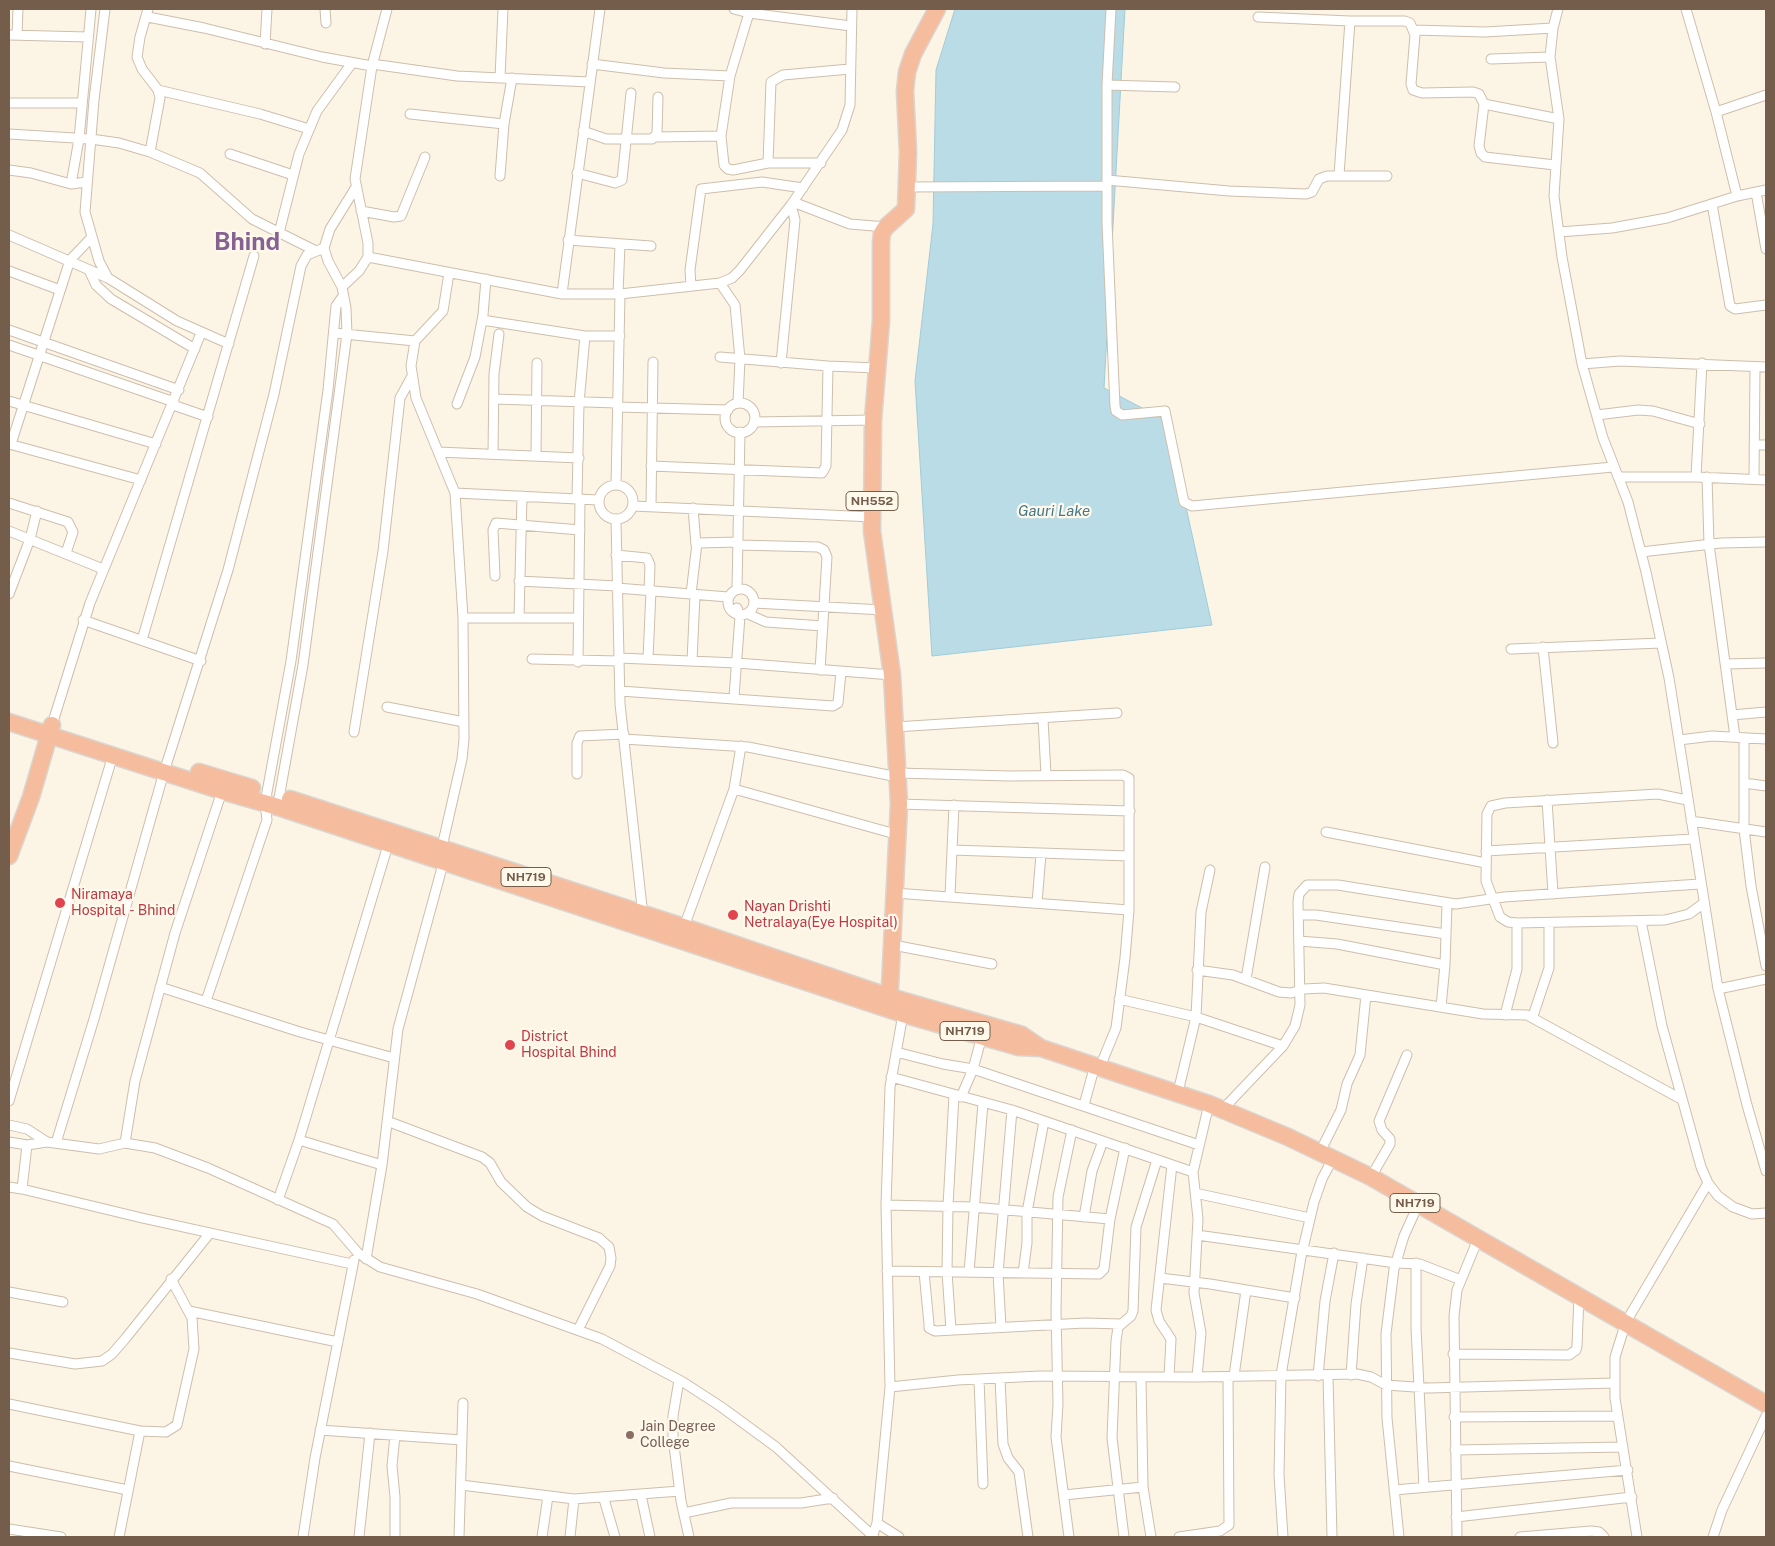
<!DOCTYPE html>
<style>
body{margin:0}
#map{position:relative;width:1775px;height:1546px;overflow:hidden;background:#fcf5e6;font-family:"Public Sans",sans-serif}
canvas{display:block}
.frame{position:absolute;inset:0;border:10px solid #755d4b;pointer-events:none}
</style>
<div id="map">
<canvas width="1775" height="1546"></canvas>
<div class="frame"></div>
</div>
<script>
const g = document.querySelector('canvas').getContext('2d');
g.lineJoin = 'round';
function fill(path, color) { g.fillStyle = color; g.fill(path, 'evenodd'); }
const poly = rows => new Path2D(rows.map(r => 'M' + r).join(''));
function strokePath(path, color, width, dash) { g.strokeStyle = color; g.lineWidth = width; g.lineCap = dash ? 'butt' : 'round'; g.setLineDash(dash || []); g.stroke(path); }
function drawText(font, color, halo, rows, align = 'center') {
  g.font = font + ' "Public Sans",sans-serif'; g.lineWidth = 4.5; g.setLineDash([]); g.textBaseline = 'middle'; g.strokeStyle = halo; g.fillStyle = color; for (const [text, x, y, turn = 0] of rows) {
    g.save(); g.translate(x, y); g.rotate((+turn || 0) * Math.PI / 180); g.textAlign = isNaN(turn) ? turn : align; if (halo) g.strokeText(text, 0, 0); g.fillText(text, 0, 0); g.restore();
  }
}
const water = poly([
 [955,9,1125,9,1104,388,1167,421,1212,625,932,656,915,381,933,224,936,70,955,9]
]);
fill(water, '#badce6');
strokePath(water, '#a1cbd7', 1);
const street = poly([
 [105,9,94,100,85,212,99,261,108,278],
 [148,9,140,37,137,57,142,69,158,90,160,98,150,152],
 [325,9,326,23],
 [734,9,749,13,851,26],
 [1111,9,1107,85,1107,223,1115,406,1116,411,1122,415,1165,411,1184,502,1192,506,1613,467],
 [1558,9,1553,28,1550,57,1559,119,1554,196,1562,257,1582,364,1603,438,1628,502,1646,572,1669,678,1718,989,1747,1105,1766,1171],
 [1686,9,1716,112,1737,196],
 [749,13,730,76,721,136,724,165,728,169,733,170,768,163,821,163],
 [148,17,204,28,322,57,372,66],
 [1258,17,1350,21,1405,21,1410,23,1415,35,1411,84,1413,90,1422,93,1473,92,1479,94,1484,104,1479,146,1481,153,1485,157,1555,165],
 [1414,30,1485,32,1553,28],
 [9,35,88,37],
 [17,35,18,9],
 [265,44,267,9],
 [1491,59,1550,57],
 [372,64,457,76,590,82],
 [592,64,664,73,730,76],
 [500,78,503,9],
 [1107,85,1175,87],
 [158,90,260,114,309,129],
 [9,103,82,103],
 [1484,104,1559,119],
 [1716,112,1766,95],
 [410,114,504,124],
 [583,131,606,139,652,139,657,134,658,97],
 [9,134,91,139,119,143,150,152,200,173,252,219,316,251],
 [655,137,721,136],
 [230,154,293,175],
 [768,163,771,82,783,75,850,69],
 [9,170,31,173,71,184,87,182],
 [577,173,615,183,622,180,631,93],
 [1339,175,1350,21],
 [500,176,504,124,512,78],
 [1107,180,1229,191,1306,194,1312,192,1319,179,1327,176,1387,176],
 [71,184,79,139,91,9],
 [907,187,1107,186],
 [1756,192,1766,249],
 [793,202,850,224,886,227],
 [1712,204,1730,306,1735,309,1766,305],
 [361,211,394,217,401,216,425,157],
 [1559,232,1612,228,1667,218,1737,196,1766,190],
 [279,233,299,154,317,111,352,63],
 [9,235,108,278,177,321,229,344],
 [568,240,651,246],
 [368,257,562,294,620,294,616,485],
 [89,270,96,285,111,299,195,349],
 [9,271,60,290],
 [449,273,443,311,415,341,411,366,416,398,455,493],
 [720,283,735,305,740,359,738,403],
 [691,286,690,270,701,189,762,182,803,188],
 [342,287,359,271,368,257,368,243,355,179,372,66,387,9],
 [562,294,600,9],
 [618,294,620,244],
 [620,294,720,283,732,278,740,270,791,205,842,130,850,105,852,9],
 [482,320,585,336,620,336],
 [9,330,179,390],
 [334,333,415,341],
 [9,345,174,402],
 [720,357,828,366,877,368],
 [781,363,795,220,791,205],
 [1582,364,1620,361,1766,367],
 [494,399,617,403],
 [9,401,156,444],
 '725 418a15 15 0 1 1 30 0a15 15 0 1 1-30 0Z',
 [457,404,475,357,483,315,486,279],
 [173,405,208,417],
 [617,407,728,410],
 [1597,415,1638,410,1653,411,1700,424],
 [754,422,873,420],
 [9,444,141,480],
 [11,444,70,260,91,238],
 [1754,445,1766,445],
 [438,452,579,458],
 [493,454,494,374,499,334],
 [536,456,537,363],
 [651,466,822,473,826,466,828,366],
 [1618,477,1696,477,1766,480],
 [1696,477,1702,363],
 [1707,477,1709,544,1735,737],
 [1754,479,1755,367],
 '599 502a17 17 0 1 1 34 0a17 17 0 1 1-34 0Z',
 [577,499,579,403,585,336],
 [9,503,68,522,73,532,66,553],
 [633,506,872,517],
 [651,506,653,362],
 [693,508,696,545],
 [616,520,620,704,643,916],
 [9,531,103,569],
 [738,545,818,547,824,550,827,557,820,670],
 [1641,552,1721,543,1766,542],
 [616,555,647,558,650,565,649,591],
 [495,576,493,530,496,523,580,530],
 [519,581,617,586],
 [617,588,728,597],
 '728 602a13 13 0 1 1 26 0a13 13 0 1 1-26 0Z',
 [737,589,740,432],
 [9,594,30,539,37,511],
 [691,594,697,543,738,542],
 [754,603,883,610],
 [748,614,766,622,823,626],
 [463,618,578,618],
 [519,618,522,496],
 [83,620,201,661],
 [142,640,254,256],
 [1543,647,1553,743],
 [1511,649,1661,643],
 [619,658,737,663,892,675],
 [532,659,619,661],
 [648,659,651,591],
 [692,661,695,595],
 [578,662,580,499],
 [1726,664,1766,663],
 [620,691,833,706,838,703,841,672],
 [734,697,740,616,737,608],
 [387,707,464,722],
 [1732,715,1766,712],
 [1043,719,1046,775],
 [52,725,90,603,201,333],
 [895,727,1117,713],
 [354,732,383,551,400,398,411,378],
 [1744,738,1744,829,1751,886,1766,966],
 [624,739,748,747,898,777],
 [1679,740,1712,736,1766,739],
 [741,746,734,789,899,835],
 [898,773,1009,776,1123,775,1129,778,1129,910,1125,958,1116,1028,1100,1067],
 [577,774,577,743,580,736,624,734],
 [1744,783,1766,786],
 [1547,800,1553,894],
 [1687,800,1658,794,1505,803,1491,806,1487,814,1486,881,1500,917,1508,922,1517,923,1665,920,1689,914,1704,903],
 [899,804,1130,811],
 [277,809,303,665,347,334,346,308,342,287,328,261,324,248,330,229,356,187],
 [1691,821,1766,832],
 [1326,832,1486,863],
 [952,850,1129,856],
 [441,851,462,759,464,739,463,618,455,493,598,500],
 [1486,851,1693,839],
 [894,893,1129,910],
 [950,896,954,805],
 [1037,903,1041,854],
 [1298,915,1316,915,1446,934],
 [1641,921,1662,1026,1701,1167,1708,1183,1718,1196,1733,1207,1752,1214,1766,1213],
 [684,927,734,789],
 [1299,941,1337,944,1445,965],
 [893,945,992,964],
 [1197,970,1233,975,1279,992,1291,993,1304,989,1324,988,1483,1014,1527,1015,1681,1099],
 [1246,979,1265,867],
 [160,987,300,1032,394,1058],
 [1718,989,1766,979],
 [1119,999,1196,1017,1283,1046],
 [206,1001,267,820,265,803,291,661,328,390,336,306,343,296],
 [1441,1007,1445,965,1447,904],
 [1505,1015,1517,969,1517,923],
 [1533,1016,1549,968,1549,923],
 [896,1052,943,1064,973,1069,1199,1145],
 [891,1077,1012,1110,1193,1172],
 [1178,1092,1196,1017,1201,912,1210,870],
 [961,1097,973,1069,982,1036],
 [9,1101,113,755],
 [1084,1105,1095,1065],
 [1222,1110,1283,1046,1295,1026,1300,1005,1298,902,1299,894,1307,885,1338,885,1456,904,1504,897,1700,884],
 [387,1121,482,1157,490,1163,501,1182,527,1207,542,1216,599,1238,609,1247,611,1258,610,1266,578,1330],
 [9,1125,27,1129,47,1142],
 [299,1140,382,1165,398,1029,443,864],
 [9,1142,27,1145,47,1142,99,1149,125,1143,155,1148,208,1168,333,1224,358,1253,380,1267,477,1294,602,1339,683,1382,720,1406,776,1447,874,1537],
 [56,1143,94,1019,164,772,228,570,274,394,301,266,307,255,324,248],
 [125,1143,135,1081,175,933,222,791],
 [1320,1152,1341,1110,1347,1084,1360,1055,1366,995],
 [1371,1177,1390,1144,1390,1139,1382,1130,1379,1121,1407,1055],
 [9,1187,22,1189,142,1218,352,1264],
 [22,1189,27,1145],
 [1195,1193,1310,1218],
 [278,1200,299,1140,388,845],
 [886,1205,973,1207,1110,1219],
 [1084,1217,1092,1171,1103,1141],
 [1197,1235,1396,1263,1420,1264,1461,1280],
 [366,1259,382,1165],
 [1416,1263,1416,1328,1424,1487],
 [887,1271,1099,1274,1104,1269,1110,1219,1125,1148],
 [924,1272,929,1324,929,1328,935,1331,1085,1323,1121,1324],
 [969,1272,983,1103],
 [1023,1273,1027,1243,1027,1212,1044,1121],
 [1160,1278,1210,1284,1295,1298],
 [9,1292,63,1302],
 [189,1311,338,1342],
 [1001,1327,998,1273,1012,1110],
 [951,1330,947,1272,948,1206,954,1095],
 [9,1353,75,1364,102,1361,112,1354,125,1339,210,1233],
 [1453,1354,1569,1355,1576,1350,1577,1346,1579,1296],
 [1351,1375,1356,1304,1363,1258],
 [1234,1376,1246,1290],
 [1318,1376,1325,1301,1334,1253],
 [1328,1376,1332,1537],
 [1141,1377,1143,1487,1151,1537],
 [1169,1377,1171,1339,1159,1321,1156,1310,1172,1165],
 [1197,1377,1201,1333,1194,1293,1198,1219,1193,1172,1209,1104],
 [1000,1378,1003,1444,1008,1458,1019,1472,1028,1537],
 [979,1379,983,1484],
 [679,1380,673,1416,673,1438,681,1501,689,1537],
 [890,1387,958,1380,1040,1376,1197,1377,1357,1374,1371,1377,1386,1385,1429,1388,1614,1383],
 [9,1404,140,1431,119,1537],
 [1454,1417,1618,1416],
 [320,1430,462,1440],
 [140,1431,166,1432,177,1425,194,1349,192,1318,171,1279],
 [1455,1450,1623,1447],
 [9,1466,128,1490],
 [461,1485,574,1499,680,1491],
 [1394,1490,1628,1470],
 [641,1495,650,1537],
 [1064,1495,1143,1487],
 [604,1499,615,1537],
 [684,1513,731,1503,801,1503,833,1498],
 [1456,1517,1632,1497],
 [877,1523,899,1537],
 [9,1529,61,1537],
 [303,1537,315,1458,354,1260],
 [359,1537,370,1433],
 [395,1537,395,1497,392,1466,395,1435],
 [459,1537,463,1403],
 [542,1537,548,1496],
 [570,1537,574,1499],
 [872,1537,877,1523,890,1387,886,1205,890,1087,903,1014],
 [1069,1537,1056,1437,1058,1404,1056,1312,1058,1197,1072,1130],
 [1124,1537,1112,1438,1116,1341,1118,1327,1131,1316,1133,1311,1136,1227,1157,1160],
 [1179,1537,1220,1531,1229,1525,1228,1377],
 [1283,1537,1279,1475,1281,1375,1301,1257,1314,1202,1322,1179,1333,1158],
 [1399,1537,1387,1418,1386,1334,1394,1269,1404,1236,1418,1205],
 [1457,1537,1454,1316,1457,1290,1478,1239],
 [1520,1537,1591,1531,1599,1532,1604,1537],
 [1637,1537,1615,1398,1615,1357,1626,1322,1708,1183],
 [1713,1537,1722,1510,1766,1416]
]);
const highway = poly([
 [9,722,222,791,278,807,903,1014,1019,1047,1041,1048,1209,1104,1288,1137,1371,1177,1766,1404],
 [199,772,252,788],
 [290,799,684,927,890,997,1022,1035,1041,1048],
 [9,856,31,797,52,725],
 [889,1007,899,804,892,675,872,531,873,420,881,321,881,242,882,233,886,227,906,209,908,152,905,91,907,72,913,54,937,9]
]);
strokePath(street, '#cebeac', 11);
strokePath(highway, '#dbd5d0', 19);
strokePath(street, '#fff', 9);
strokePath(highway, '#f5bc9e', 16);
for (const [x, y, r, color] of [
 [60,903,6,"#e0444e"],
 [733,915,6,"#e0444e"],
 [510,1045,6,"#e0444e"],
 [630,1435,5,"#8d6e63"]
]) { const dot = new Path2D(); dot.arc(x, y, r, 0, 2 * Math.PI); g.fillStyle = color; g.fill(dot); strokePath(dot, '#fff9ec', 2); }
for (const [x, y, w] of [
 [872,501,52],
 [526,877,50],
 [965,1031,50],
 [1415,1203,50]
]) { const box = new Path2D(); box.roundRect(x - w / 2, y - 9.5, w, 19, 4); g.fillStyle = '#fff9ec'; g.fill(box); strokePath(box, '#755d4b', 1); }
drawText('bold 12px', '#755d4b', null, [
 ["NH552",872,501],
 ["NH719",526,877],
 ["NH719",965,1031],
 ["NH719",1415,1203]
]);
drawText('14px', '#be3a42', '#fff9ec', [
 ["Niramaya",71,895],
 ["Hospital - Bhind",71,911],
 ["Nayan Drishti",744,907],
 ["Netralaya(Eye Hospital)",744,923],
 ["District",521,1037],
 ["Hospital Bhind",521,1053]
], 'left');
drawText('14px', '#785e54', '#fff9ec', [
 ["Jain Degree",640,1427],
 ["College",640,1443]
], 'left');
drawText('italic 15px', '#457888', '#fff9ec', [
 ["Gauri Lake",1054,511]
]);
drawText('bold 24px', '#866292', '#fff9ec', [
 ["Bhind",247,243]
]);
</script>
